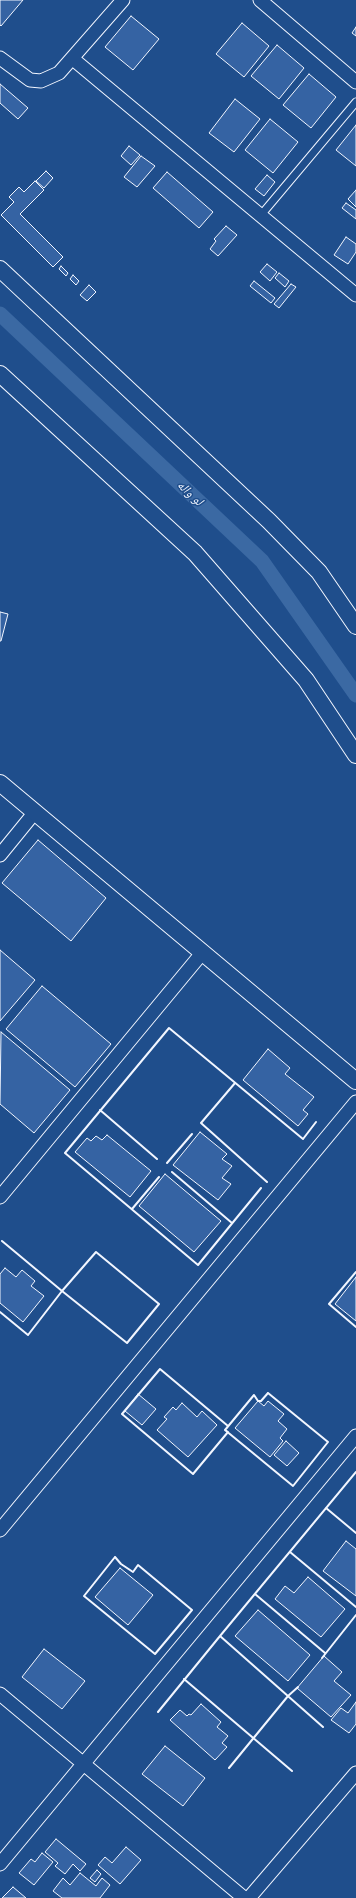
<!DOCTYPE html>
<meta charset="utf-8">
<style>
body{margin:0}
canvas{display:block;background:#1f4e8c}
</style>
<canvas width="356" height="1898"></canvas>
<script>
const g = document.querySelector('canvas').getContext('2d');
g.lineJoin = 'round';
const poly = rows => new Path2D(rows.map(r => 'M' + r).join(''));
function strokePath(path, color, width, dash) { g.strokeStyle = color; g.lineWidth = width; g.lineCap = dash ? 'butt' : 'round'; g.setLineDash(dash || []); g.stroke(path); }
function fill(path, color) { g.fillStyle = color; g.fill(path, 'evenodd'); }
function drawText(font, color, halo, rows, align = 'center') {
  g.font = font + ' Raleway,"Noto Naskh Arabic",sans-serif'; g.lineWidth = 3; g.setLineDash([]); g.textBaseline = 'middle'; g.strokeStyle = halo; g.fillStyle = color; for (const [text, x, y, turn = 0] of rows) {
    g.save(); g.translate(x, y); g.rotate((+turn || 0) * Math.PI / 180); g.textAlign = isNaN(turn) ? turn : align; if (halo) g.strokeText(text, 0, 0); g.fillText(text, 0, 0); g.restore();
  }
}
strokePath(poly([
 [0,314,262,561,356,695]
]), '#3b69a3', 15);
const building = poly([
 [0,0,23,0,1,26,0,25,0,0],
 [131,16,159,39,133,70,105,47,131,16],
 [242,23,269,46,244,77,216,54,242,23],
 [356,27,356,36,352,33,356,27],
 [277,45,304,68,279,99,251,76,277,45],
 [309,74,336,97,311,128,283,105,309,74],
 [0,84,28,108,18,119,0,103,0,84],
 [235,99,260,119,234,152,209,133,235,99],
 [270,119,298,142,273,173,245,150,270,119],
 [356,125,356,166,336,150,356,125],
 [129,146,140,155,131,165,121,156,129,146],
 [141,156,155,166,137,187,124,177,141,156],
 [46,171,53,178,44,188,36,181,46,171],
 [167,172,213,212,199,228,153,188,167,172],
 [267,175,275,182,264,196,255,189,267,175],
 [35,181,44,190,20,214,63,257,53,267,1,215,14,202,9,197,19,187,24,192,35,181],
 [356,190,356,207,348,199,356,190],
 [346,203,356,210,356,219,342,208,346,203],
 [226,226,237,235,218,256,210,249,216,241,214,239,226,226],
 [346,237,356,244,356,252,348,264,334,255,346,237],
 [267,264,277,272,270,281,260,272,267,264],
 [61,266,68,273,66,276,59,269,61,266],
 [279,273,289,281,285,287,275,278,279,273],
 [73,275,79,281,76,285,70,279,73,275],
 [254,281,275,298,271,303,250,286,254,281],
 [291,284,296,287,279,308,274,304,291,284],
 [89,285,96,292,87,301,80,295,89,285],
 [0,612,8,614,1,641,0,641,0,612],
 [38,840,106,898,71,941,2,883,38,840],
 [0,950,35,980,0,1021,0,950],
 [42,986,111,1044,75,1087,6,1029,42,986],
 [1,1032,70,1090,34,1133,0,1104,1,1032],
 [268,1049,290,1068,285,1074,314,1097,303,1110,308,1114,298,1126,243,1080,268,1049],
 [200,1132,227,1154,222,1159,232,1166,222,1178,231,1184,218,1200,173,1165,200,1132],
 [107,1135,151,1171,130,1197,75,1152,87,1138,91,1141,96,1136,102,1140,107,1135],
 [165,1174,221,1221,194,1252,139,1206,165,1174],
 [5,1268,16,1277,22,1270,35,1281,31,1286,44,1296,23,1322,0,1303,0,1274,5,1268],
 [356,1277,356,1321,335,1304,356,1277],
 [138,1394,156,1409,142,1425,125,1411,138,1394],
 [258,1401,264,1406,268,1401,284,1414,278,1421,287,1429,280,1438,283,1441,270,1457,235,1428,258,1401],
 [182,1403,197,1417,202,1411,217,1425,188,1457,157,1430,167,1419,164,1417,173,1407,176,1410,182,1403],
 [286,1441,299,1453,287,1466,274,1455,286,1441],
 [346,1541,356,1549,356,1596,323,1571,346,1541],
 [120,1568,153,1595,128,1625,95,1597,120,1568],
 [308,1577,345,1609,321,1637,275,1599,285,1586,294,1593,308,1577],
 [258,1610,310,1655,288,1681,235,1636,258,1610],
 [44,1649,85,1681,62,1709,22,1677,44,1649],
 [324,1656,342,1672,334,1681,351,1695,331,1717,297,1688,324,1656],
 [356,1702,356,1724,349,1733,331,1720,341,1708,348,1713,356,1702],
 [201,1704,221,1722,217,1727,228,1736,222,1743,227,1747,215,1760,170,1720,180,1710,187,1716,189,1714,191,1715,201,1704],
 [165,1746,205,1778,183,1806,142,1774,165,1746],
 [56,1839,86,1864,80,1871,73,1864,65,1874,55,1866,58,1863,45,1852,56,1839],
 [126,1847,141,1860,120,1884,98,1865,105,1857,112,1863,126,1847],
 [42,1853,53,1862,34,1885,19,1873,31,1859,35,1862,42,1853],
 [97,1870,101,1874,95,1882,90,1878,97,1870],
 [80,1873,96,1886,102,1878,110,1885,100,1898,62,1898,53,1891,63,1878,70,1885,80,1873],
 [13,1887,26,1898,2,1898,13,1887]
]);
fill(building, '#3563a3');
strokePath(building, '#f2f6ff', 1);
const service = poly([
 [261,215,356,102]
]);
const minor = poly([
 [260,0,356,82],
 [0,58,30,80,41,81,59,73,123,0],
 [73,59,356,295],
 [0,855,35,812],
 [0,1197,203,952],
 [0,1530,356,1102],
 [0,1694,244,1898],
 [0,1864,356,1436],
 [249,1898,356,1773]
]);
const tertiary = poly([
 [0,269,269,521,319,572,356,626],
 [0,374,195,553,306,680,356,755],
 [0,783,356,1081]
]);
strokePath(service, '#f2f6ff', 9);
strokePath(minor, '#f2f6ff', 15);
strokePath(tertiary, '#f2f6ff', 18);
strokePath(service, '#1f4e8c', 7);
strokePath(minor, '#1f4e8c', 13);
strokePath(tertiary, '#1f4e8c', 16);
strokePath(poly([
 [235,1083,201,1123,267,1182],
 [100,1110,157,1159],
 [167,1163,192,1134],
 [172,1172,232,1223],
 [261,1188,198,1265,65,1153,169,1028,303,1139,316,1122],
 [132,1209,159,1177],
 [356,1272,329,1304,356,1327],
 [0,1312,28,1335,62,1291,96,1252,159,1304,127,1343,62,1291,2,1241],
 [160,1369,228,1426,225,1430,228,1432,193,1474,122,1414,160,1369],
 [268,1393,328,1442,293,1486,225,1430,254,1395,258,1401,261,1401,268,1393],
 [326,1508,356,1533],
 [290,1552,356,1607],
 [115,1557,121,1564,133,1572,138,1565,192,1610,155,1654,84,1596,115,1557],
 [255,1594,325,1653],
 [322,1658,356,1615],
 [184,1679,292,1771],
 [158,1712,220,1636],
 [323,1727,220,1636,356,1472],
 [229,1768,288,1696,298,1687]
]), '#f2f6ff', 2);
drawText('italic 13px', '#f2f6ff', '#1f4e8c', [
 ["لو واله",190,493,43]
]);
</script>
